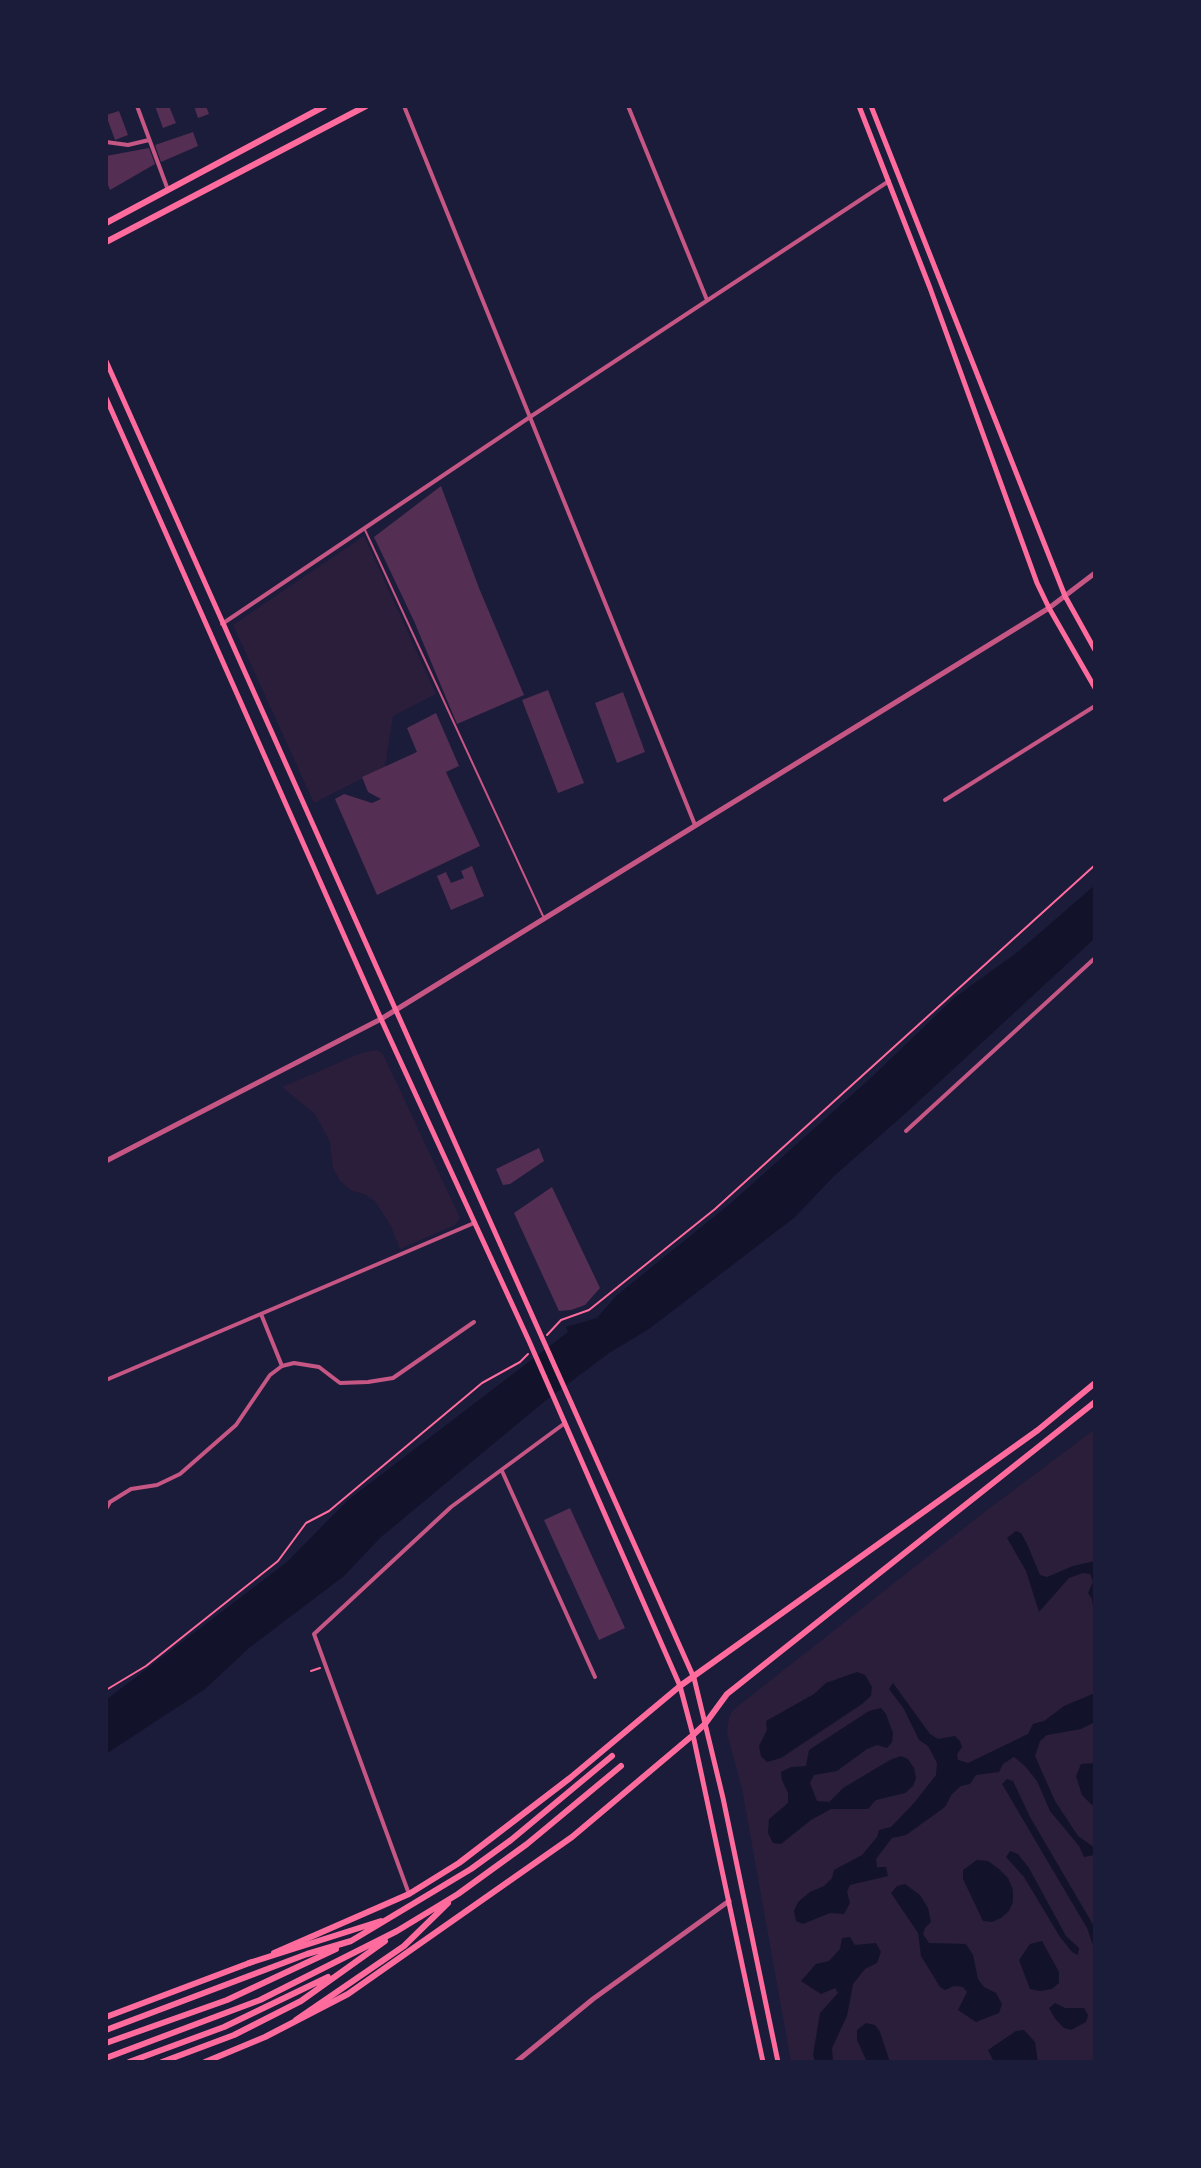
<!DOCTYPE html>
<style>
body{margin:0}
#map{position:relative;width:1201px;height:2168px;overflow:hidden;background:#1b1b3a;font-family:Ubuntu,sans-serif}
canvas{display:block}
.frame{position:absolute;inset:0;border:108px solid #1b1b3a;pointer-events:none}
</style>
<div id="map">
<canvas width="1201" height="2168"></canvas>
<div class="frame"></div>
</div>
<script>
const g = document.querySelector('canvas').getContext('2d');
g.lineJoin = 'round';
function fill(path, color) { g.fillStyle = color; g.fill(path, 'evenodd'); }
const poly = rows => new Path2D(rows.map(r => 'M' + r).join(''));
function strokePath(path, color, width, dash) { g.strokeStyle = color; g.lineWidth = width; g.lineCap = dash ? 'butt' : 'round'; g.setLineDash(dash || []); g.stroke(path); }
fill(poly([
 [364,536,436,694,393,716,385,767,314,803,233,625],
 [377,1050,383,1054,460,1218,455,1225,400,1249,391,1226,375,1201,364,1194,352,1191,340,1181,333,1168,330,1142,315,1114,282,1087,361,1053],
 [1095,1429,1095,2062,791,2062,742,1789,727,1733,729,1717,733,1710,978,1517]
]), '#2a1e3b');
fill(poly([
 [1095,885,1095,938,907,1112,834,1176,795,1217,649,1329,609,1353,545,1401,381,1537,344,1576,249,1648,205,1689,106,1754,106,1700,287,1562,348,1500,568,1332,566,1327,597,1318,616,1296,731,1203,874,1075,954,998,1019,951],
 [1016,1531,1021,1533,1027,1544,1040,1575,1047,1577,1073,1566,1095,1561,1095,1622,1092,1599,1088,1593,1093,1582,1090,1574,1083,1573,1069,1578,1039,1612,1026,1571,1007,1538],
 [857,1672,865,1675,872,1687,871,1696,862,1704,781,1758,767,1762,761,1756,759,1746,767,1730,766,1721,814,1694,826,1683],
 [893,1683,930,1734,938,1739,955,1736,960,1741,962,1747,957,1754,958,1760,968,1763,1028,1734,1033,1724,1044,1721,1064,1706,1095,1693,1095,1722,1081,1729,1047,1735,1040,1741,1035,1756,1055,1801,1078,1836,1095,1848,1095,1855,1084,1857,1079,1846,1050,1811,1037,1781,1025,1766,1014,1757,1003,1764,999,1772,976,1775,970,1784,961,1786,952,1794,945,1807,906,1835,892,1838,876,1859,877,1867,886,1867,888,1876,850,1885,847,1892,850,1903,844,1914,830,1913,803,1924,796,1921,794,1911,798,1902,810,1892,824,1886,832,1878,834,1870,862,1855,877,1837,879,1830,891,1827,914,1803,936,1775,937,1763,928,1746,919,1740,904,1709,889,1689],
 [881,1708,886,1714,893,1733,892,1742,887,1748,877,1745,867,1749,837,1771,814,1775,810,1783,817,1801,829,1802,843,1788,890,1760,901,1756,908,1759,914,1768,916,1778,913,1786,905,1793,876,1800,868,1809,831,1809,811,1820,781,1844,773,1843,768,1833,769,1819,788,1803,788,1793,782,1780,781,1772,791,1767,806,1766,809,1750,869,1711],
 [1095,1763,1095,1804,1092,1805,1082,1795,1076,1776,1081,1764],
 [1007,1779,1013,1781,1030,1817,1095,1928,1095,1951,1087,1928,1002,1784],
 [1010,1851,1018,1854,1029,1868,1066,1936,1079,1948,1078,1955,1072,1952,1060,1937,1024,1877,1006,1857],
 [977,1860,988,1861,999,1869,1008,1878,1013,1890,1013,1902,1009,1911,1001,1918,992,1922,983,1921,963,1879,963,1870],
 [905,1884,920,1895,928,1908,931,1922,925,1928,923,1934,929,1943,966,1944,973,1955,978,1979,984,1987,996,1993,1002,2004,999,2013,976,2022,958,2010,967,1992,963,1987,954,1986,945,1990,940,1987,921,1956,918,1933,891,1893,897,1886],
 [850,1937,855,1945,876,1943,881,1952,877,1963,865,1969,853,1984,847,2016,832,2048,833,2062,815,2062,813,2055,820,2013,838,1993,835,1988,821,1994,801,1981,816,1964,829,1961,840,1949,842,1938],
 [1042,1941,1059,1972,1059,1983,1052,1989,1040,1991,1030,1989,1019,1960,1030,1944],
 [1055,2003,1065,2008,1084,2008,1088,2015,1086,2022,1071,2030,1064,2028,1056,2020,1049,2008],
 [866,2023,875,2025,880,2032,890,2062,867,2062,857,2040,857,2030],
 [1024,2030,1035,2042,1038,2062,994,2062,988,2050,1016,2031]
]), '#12122b');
fill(poly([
 [155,106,169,106,176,123,163,128],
 [194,106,206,106,209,114,198,118],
 [119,111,128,135,115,140,106,115],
 [193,132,198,146,161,162,155,145],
 [149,148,155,164,110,190,106,180,106,156],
 [441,486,479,588,524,695,457,724,414,621,374,537],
 [548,690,584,783,558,793,522,700],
 [623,692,645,752,617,763,595,703],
 [436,713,459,766,446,772,480,846,377,895,335,799,344,794,372,803,381,799,368,792,362,777,417,752,407,728],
 [472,866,484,896,451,910,437,876,446,872,451,883,464,878,461,871],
 [539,1148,544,1161,510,1184,503,1185,496,1169],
 [552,1187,600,1288,585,1305,571,1310,559,1311,514,1213],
 [570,1508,625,1628,599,1640,544,1520]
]), '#542f53');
strokePath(poly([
 [547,1335,561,1320,589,1310,715,1209,1095,865],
 [311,1671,320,1668],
 [106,1690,146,1666,278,1561,306,1523,329,1511,482,1383,520,1362,528,1354]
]), '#ff6b9d', 2);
strokePath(poly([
 [365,530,543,916]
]), '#c65784', 2);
strokePath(poly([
 [137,106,168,190],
 [404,106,695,825],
 [628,106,707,300],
 [106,142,128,145,149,140],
 [222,624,530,417,889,181],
 [945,800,1095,706],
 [906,1131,1095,958],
 [261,1314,282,1366],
 [106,1380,474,1223],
 [502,1471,595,1677],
 [106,1509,110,1502,131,1489,157,1485,180,1474,236,1425,270,1375,282,1366,294,1363,319,1367,340,1383,368,1382,393,1378,474,1322],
 [409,1894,314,1634,451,1507,565,1423]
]), '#c65784', 4);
strokePath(poly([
 [106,1161,381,1019,1049,608,1095,573],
 [516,2062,593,1999,729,1901]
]), '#c65784', 5);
strokePath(poly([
 [859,106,930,288,1037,583,1049,608,1095,688],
 [871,106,1065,596,1095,650],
 [106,361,694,1678,723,1798,778,2062],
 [106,398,381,1019,529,1341,680,1686,693,1735,763,2062]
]), '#ff6b9d', 5);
strokePath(poly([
 [106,223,325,106],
 [106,242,366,106],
 [274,1953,409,1894,459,1863,570,1778,680,1686,1038,1430,1095,1383],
 [106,2017,252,1962],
 [205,2062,265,2037,348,1994,572,1837,693,1735,705,1724,727,1694,1095,1402]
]), '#ff6b9d', 6);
strokePath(poly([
 [249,1963,381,1921],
 [296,2020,404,1946,448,1903],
 [106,2030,307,1954,351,1941,471,1869,511,1840,612,1756],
 [106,2043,227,2000,336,1949],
 [106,2058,260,2000,397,1931,458,1894,527,1844,621,1766],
 [129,2062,224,2027,328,1977],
 [162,2062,234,2035,301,2001,385,1941]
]), '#ff6b9d', 6);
</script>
